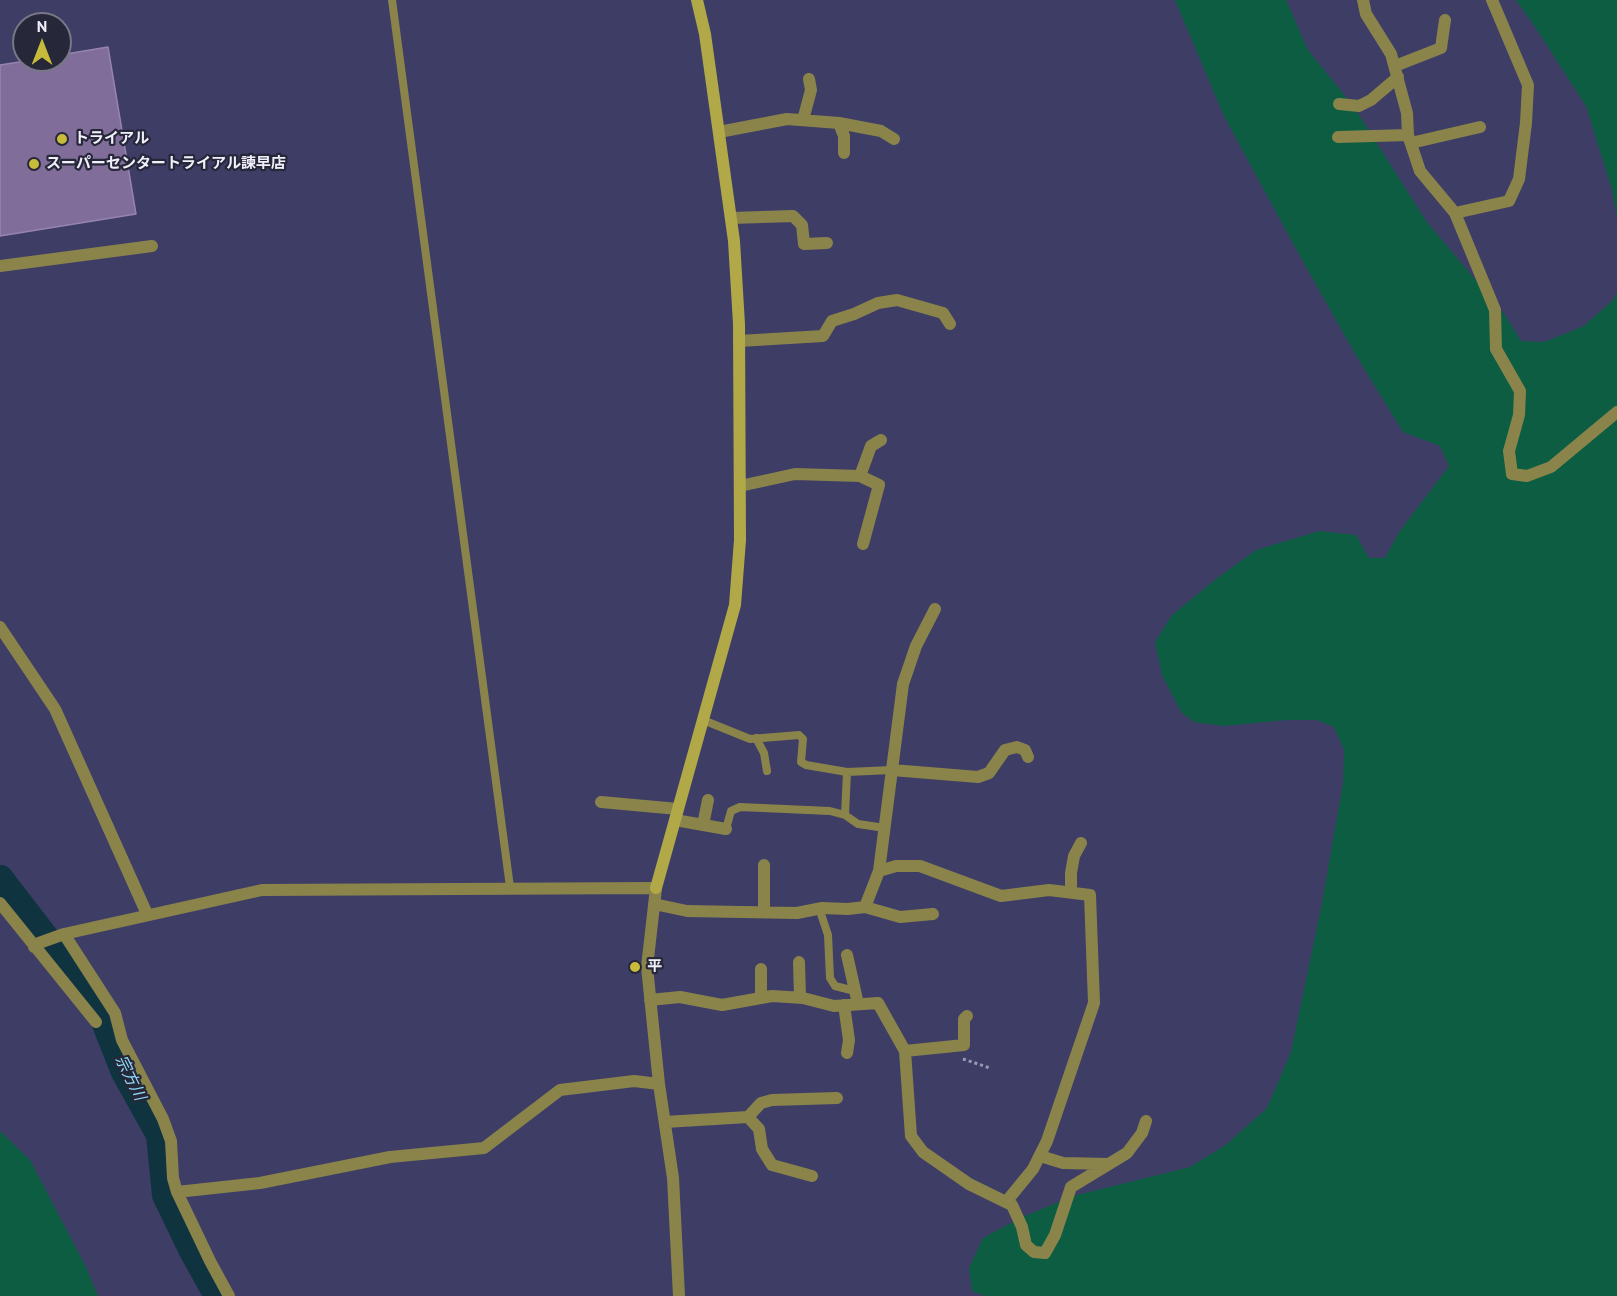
<!DOCTYPE html>
<meta charset="utf-8">
<style>
body{margin:0}
#map{position:relative;width:1617px;height:1296px;overflow:hidden;background:#3e3d66;font-family:"PT Sans",sans-serif}
canvas{display:block}
.north{position:absolute;left:12px;top:12px;width:60px;height:60px;box-sizing:border-box;background:#27273a;border:2px solid #777787;border-radius:50%;rotate:0deg;font-size:16px;font-weight:700;line-height:24px;text-align:center;color:#f0f0fb}
.north::after{content:'';display:block;margin:auto;width:21px;height:27px;background:#c7bb3b;clip-path:polygon(50% 0,100% 100%,50% 72%,0 100%)}
</style>
<div id="map">
<canvas width="1617" height="1296"></canvas>
<div class="north">N</div>
</div>
<script>
const g = document.querySelector('canvas').getContext('2d');
g.lineJoin = 'round';
function fill(path, color) { g.fillStyle = color; g.fill(path, 'evenodd'); }
const poly = rows => new Path2D(rows.map(r => 'M' + r).join(''));
function strokePath(path, color, width, dash) { g.strokeStyle = color; g.lineWidth = width; g.lineCap = dash ? 'butt' : 'round'; g.setLineDash(dash || []); g.stroke(path); }
function drawText(font, color, halo, rows, align = 'center') {
  g.font = font + ' "PT Sans","Noto Sans JP",sans-serif'; g.lineWidth = 4.5; g.setLineDash([]); g.textBaseline = 'middle'; g.strokeStyle = halo; g.fillStyle = color; for (const [text, x, y, turn = 0] of rows) {
    g.save(); g.translate(x, y); g.rotate((+turn || 0) * Math.PI / 180); g.textAlign = isNaN(turn) ? turn : align; if (halo) g.strokeText(text, 0, 0); g.fillText(text, 0, 0); g.restore();
  }
}
fill(poly([
 [1175,0,1286,0,1308,50,1354,107,1426,221,1505,315,1521,341,1544,342,1584,326,1614,299,1617,290,1617,1296,985,1296,972,1291,969,1268,983,1238,1020,1218,1073,1196,1190,1167,1227,1144,1267,1108,1291,1052,1322,903,1343,783,1344,750,1334,727,1317,720,1287,720,1224,726,1194,722,1181,712,1162,675,1155,642,1172,615,1216,579,1256,550,1319,531,1356,535,1369,558,1385,558,1399,532,1449,466,1440,446,1403,432,1354,352,1296,249,1224,116],
 [1516,0,1617,0,1617,218,1612,190,1586,106,1537,30],
 [0,1131,30,1160,85,1265,98,1296,0,1296]
]), '#0c5d42');
strokePath(poly([
 [0,879,100,1009,125,1072,160,1135,166,1195,192,1249,218,1296]
]), '#103340', 28);
const building = poly([
 [108,47,136,214,0,236,0,65,32,60,60,60,60,55,108,47]
]);
fill(building, '#806d99');
strokePath(building, '#9784b1', 1.5);
strokePath(poly([
 [963,1059,990,1068]
]), '#9a99b3', 3, [3, 3]);
strokePath(poly([
 [392,0,510,887],
 [703,720,750,739,799,735,803,739,801,762,806,765,847,772,892,770],
 [756,738,764,753,767,771],
 [845,815,847,772],
 [726,829,731,811,740,807,830,811,845,815,858,824,885,828],
 [819,908,828,935,830,978,835,986,855,991]
]), '#8a844b', 8);
strokePath(poly([
 [1363,0,1366,14,1391,54,1407,113,1408,135,1420,171,1455,213,1495,310,1496,349,1520,391,1519,415,1509,451,1512,474,1527,476,1551,467,1617,412],
 [1395,66,1441,48,1445,20],
 [1339,104,1359,106,1371,100,1398,77],
 [803,120,811,90,809,79],
 [839,123,844,136,844,153],
 [719,132,787,119,839,123,881,131,894,139],
 [1338,137,1408,135],
 [1411,143,1480,127],
 [1455,213,1509,201,1519,179,1526,123,1528,85,1492,0],
 [731,218,793,216,802,225,804,244,827,243],
 [0,266,152,246],
 [739,341,823,336,832,321,854,314,878,303,897,300,943,313,950,324],
 [860,476,871,446,881,440],
 [740,486,795,474,860,476,879,485,863,544],
 [0,627,55,709,147,914],
 [892,770,978,777,989,773,1005,750,1017,747,1025,750,1028,757],
 [601,802,678,809],
 [675,820,726,829],
 [703,825,708,800],
 [879,871,903,684,916,646,935,609],
 [1071,892,1071,873,1074,856,1081,843],
 [0,903,96,1022],
 [654,904,687,911,797,913,822,908,848,909,865,907,879,871,896,866,920,866,1001,896,1049,890,1090,895,1094,1003,1047,1141,1033,1169,1006,1202],
 [865,907,900,917,933,914],
 [764,912,764,865],
 [64,934,115,1013,122,1040,163,1119,171,1141,173,1178,177,1192,210,1261,229,1296],
 [34,947,39,943,64,934,262,890,656,888,647,967,659,1084,673,1178,679,1296],
 [847,955,858,1004],
 [799,962,800,998],
 [761,998,761,969],
 [650,1000,680,997,722,1005,772,996,803,998,834,1006,878,1003,905,1051,911,1136,923,1152,969,1184,1012,1205,1022,1227,1026,1245,1034,1252,1045,1253,1055,1235,1071,1187,1127,1153,1142,1133,1146,1121],
 [844,1005,849,1040,847,1053],
 [905,1051,964,1045,964,1019,967,1016],
 [748,1117,759,1129,762,1149,772,1165,812,1176],
 [665,1122,748,1117,761,1103,772,1100,837,1098],
 [1040,1156,1063,1163,1109,1164],
 [177,1192,260,1183,390,1157,484,1148,560,1090,634,1081,659,1084]
]), '#8a844b', 12);
strokePath(poly([
 [656,888,735,605,740,540,739,324,734,241,705,34,697,0]
]), '#b1a848', 12);
for (const [x, y, r, color] of [
 [62,139,6,"#c7bb3b"],
 [34,164,6,"#c7bb3b"],
 [635,967,6,"#c7bb3b"]
]) { const dot = new Path2D(); dot.arc(x, y, r, 0, 2 * Math.PI); g.fillStyle = color; g.fill(dot); strokePath(dot, '#27273a', 2); }
drawText('bold 15px', '#f0f0fb', '#27273a', [
 ["トライアル",74,139],
 ["スーパーセンタートライアル諫早店",46,164],
 ["平",647,967]
], 'left');
drawText('italic 16px', '#8edcf9', '#27273a', [
 ["宗方川",130,1078,64]
]);
</script>
